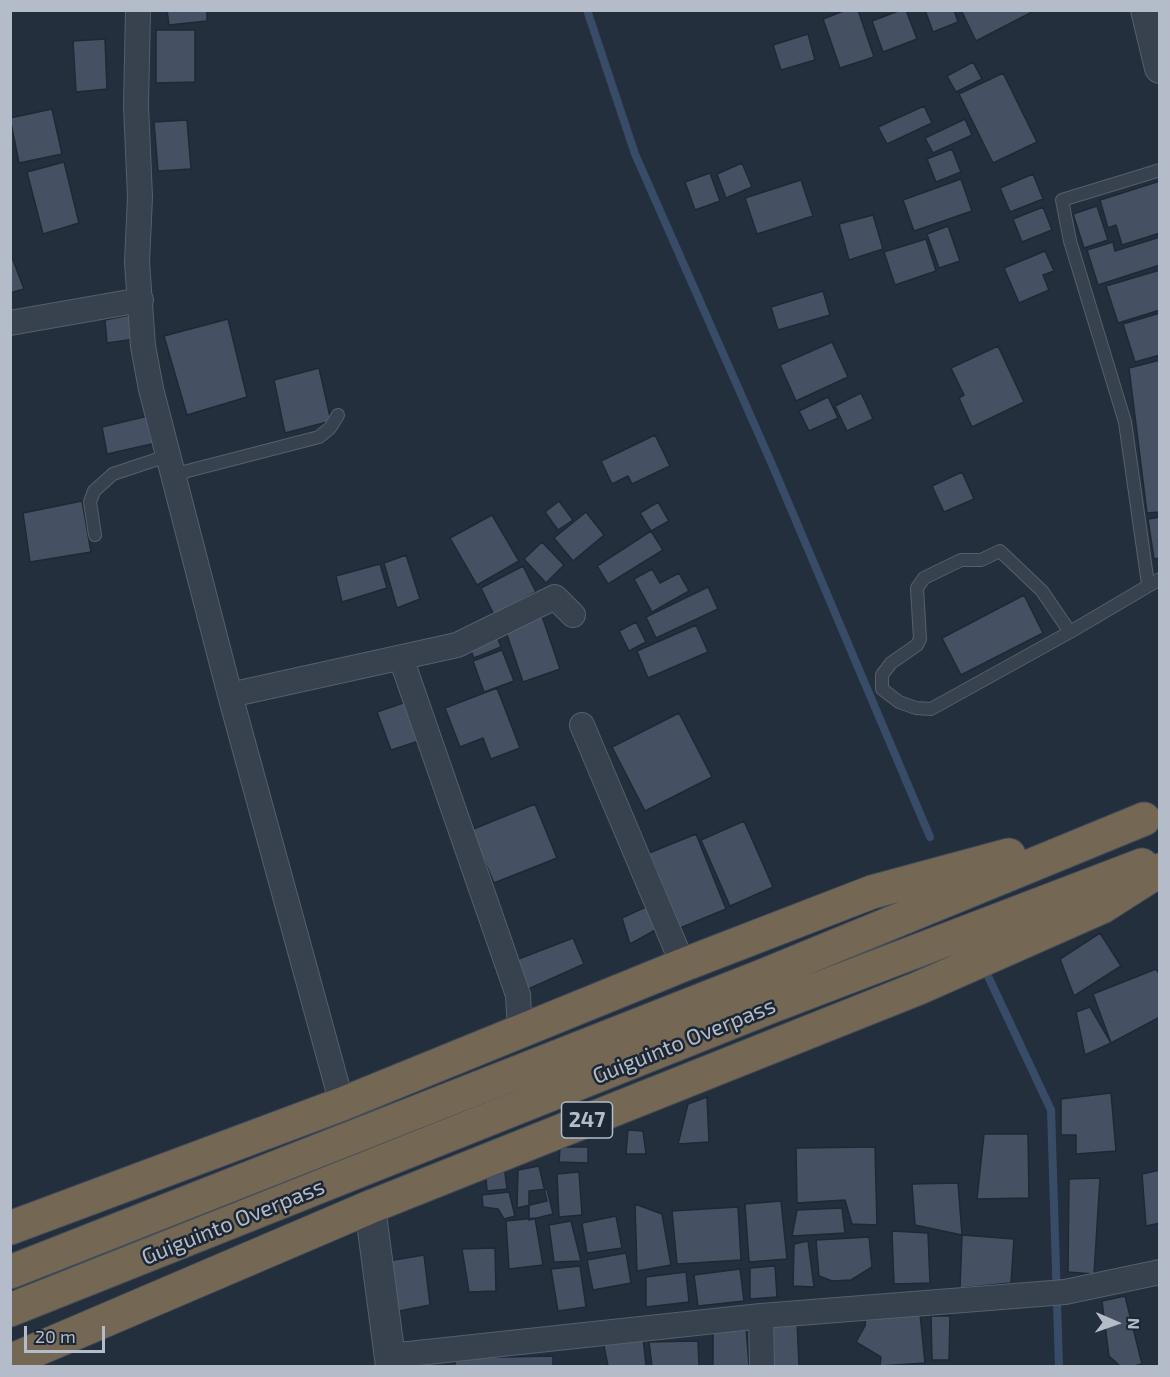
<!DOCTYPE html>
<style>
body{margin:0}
#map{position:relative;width:1170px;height:1377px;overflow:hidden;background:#242f3e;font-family:"Exo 2",sans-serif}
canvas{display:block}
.frame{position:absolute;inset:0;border:12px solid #b4bcc9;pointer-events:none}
.north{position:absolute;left:1086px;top:1293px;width:60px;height:60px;-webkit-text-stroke:4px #1d2633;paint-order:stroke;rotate:92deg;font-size:16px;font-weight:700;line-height:24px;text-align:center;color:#b4bcc9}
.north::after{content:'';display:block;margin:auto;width:21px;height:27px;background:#b4bcc9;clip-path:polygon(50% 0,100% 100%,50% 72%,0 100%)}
.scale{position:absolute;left:24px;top:1326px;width:81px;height:27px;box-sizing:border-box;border:3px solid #b4bcc9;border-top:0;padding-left:8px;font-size:18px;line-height:21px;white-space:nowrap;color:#b4bcc9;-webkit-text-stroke:4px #1d2633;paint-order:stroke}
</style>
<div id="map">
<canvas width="1170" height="1377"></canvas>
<div class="frame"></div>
<div class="north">N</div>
<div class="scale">20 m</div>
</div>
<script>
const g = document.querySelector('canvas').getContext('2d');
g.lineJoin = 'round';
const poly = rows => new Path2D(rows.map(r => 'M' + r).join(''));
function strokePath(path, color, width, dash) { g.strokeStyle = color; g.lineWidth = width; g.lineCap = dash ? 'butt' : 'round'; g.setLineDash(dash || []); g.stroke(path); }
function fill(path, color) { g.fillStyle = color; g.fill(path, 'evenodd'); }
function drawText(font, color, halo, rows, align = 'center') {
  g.font = font + ' "Exo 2",sans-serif'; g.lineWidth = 5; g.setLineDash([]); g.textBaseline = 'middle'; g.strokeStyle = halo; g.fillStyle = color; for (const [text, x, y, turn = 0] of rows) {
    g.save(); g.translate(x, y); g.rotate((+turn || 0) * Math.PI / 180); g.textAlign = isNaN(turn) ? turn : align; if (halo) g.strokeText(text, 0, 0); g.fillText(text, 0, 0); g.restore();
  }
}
strokePath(poly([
 [587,10,635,154,774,469,930,837],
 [987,974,1051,1110,1059,1366]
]), '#394c67', 8);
const building = poly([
 [167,10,207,10,207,21,169,25,167,10],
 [846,10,858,10,874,57,840,68,823,19,846,10],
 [901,10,906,10,917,39,883,52,872,21,901,10],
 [925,10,954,10,958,22,933,32,925,10],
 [961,10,1036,10,976,41,961,10],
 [156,30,195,30,195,82,156,83,156,30],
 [808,34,815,60,781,70,773,45,808,34],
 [105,39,107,89,76,92,73,41,105,39],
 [973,62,982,79,956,92,947,76,973,62],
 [1003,73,1037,142,993,163,959,94,1003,73],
 [924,106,932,123,887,144,878,127,924,106],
 [52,109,62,154,19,163,10,118,52,109],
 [965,119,972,135,933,153,925,138,965,119],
 [187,120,191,169,158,171,154,122,187,120],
 [952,149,961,172,936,182,927,159,952,149],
 [64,162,79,223,43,234,27,172,64,162],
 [742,163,752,187,726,198,717,174,742,163],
 [710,173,720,201,695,210,685,182,710,173],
 [1033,174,1043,199,1010,212,1000,188,1033,174],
 [961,179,972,211,914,231,903,200,961,179],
 [801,180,813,216,757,234,745,198,801,180],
 [1160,181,1160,233,1122,245,1116,225,1108,228,1100,200,1160,181],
 [1097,206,1108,240,1084,248,1073,214,1097,206],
 [1043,207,1052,230,1022,242,1013,219,1043,207],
 [873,215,883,249,849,260,839,224,873,215],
 [948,226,960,261,939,268,927,234,948,226],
 [1160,237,1160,265,1098,285,1087,250,1113,242,1115,251,1160,237],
 [926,239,936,271,895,285,884,252,926,239],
 [1045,251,1054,271,1043,275,1049,290,1019,303,1004,268,1045,251],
 [10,252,24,289,10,293,10,252],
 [1160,270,1160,310,1118,323,1106,286,1160,270],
 [823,291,830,315,778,330,771,307,823,291],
 [1160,313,1160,355,1135,362,1123,324,1160,313],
 [135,314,135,339,107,343,105,320,135,314],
 [228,319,247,397,187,415,164,336,228,319],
 [832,342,848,377,796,401,780,365,832,342],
 [998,346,1024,402,972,427,959,398,964,395,951,368,998,346],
 [1160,360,1160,512,1147,513,1129,368,1160,360],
 [319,368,331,421,285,433,274,380,319,368],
 [861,393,873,419,847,431,835,406,861,393],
 [828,397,838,418,809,431,799,411,828,397],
 [152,415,156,443,107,454,102,427,152,415],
 [655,435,670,466,632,484,628,476,612,484,601,461,655,435],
 [962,472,974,499,944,512,932,486,962,472],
 [82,501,91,552,30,562,23,513,82,501],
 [559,501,573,520,558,530,545,512,559,501],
 [658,502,669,521,651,531,640,513,658,502],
 [586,512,604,535,573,561,554,538,586,512],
 [492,515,519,561,477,585,450,538,492,515],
 [1160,517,1160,558,1154,559,1148,519,1160,517],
 [651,531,663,550,608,584,597,566,651,531],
 [542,542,564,565,546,583,524,559,542,542],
 [406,555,420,599,397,608,384,563,406,555],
 [380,564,387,588,342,602,336,576,380,564],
 [523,566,536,592,494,615,481,588,523,566],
 [652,569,660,583,679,573,689,591,652,612,634,579,652,569],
 [708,587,718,609,656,638,646,617,708,587],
 [1024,595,1043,633,961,675,942,638,1024,595],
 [542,616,560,669,523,682,505,629,542,616],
 [636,622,646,642,629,651,619,631,636,622],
 [696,625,708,652,648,678,637,651,696,625],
 [495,631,501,647,474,658,467,642,495,631],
 [502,650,514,681,484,692,473,661,502,650],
 [497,688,520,748,491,759,483,738,460,747,445,708,497,688],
 [406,702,419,741,391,750,377,712,406,702],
 [679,713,712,777,645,811,612,747,679,713],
 [535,804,557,858,494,883,471,830,535,804],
 [744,821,773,887,730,906,701,840,744,821],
 [696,834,726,909,680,928,649,853,696,834],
 [648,906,659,928,630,944,622,918,648,906],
 [1100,933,1121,966,1074,996,1060,959,1100,933],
 [573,938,584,964,526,990,516,960,573,938],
 [1156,969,1160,975,1160,1017,1111,1043,1093,994,1156,969],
 [1090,1007,1111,1043,1085,1055,1076,1012,1090,1007],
 [1111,1093,1116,1151,1076,1154,1076,1135,1061,1135,1061,1099,1111,1093],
 [707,1097,709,1142,678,1144,688,1104,707,1097],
 [628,1130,643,1131,646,1154,626,1154,628,1130],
 [984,1134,1028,1134,1029,1198,977,1199,984,1134],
 [560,1147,588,1147,588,1163,559,1162,560,1147],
 [875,1147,877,1225,852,1224,845,1200,797,1203,796,1148,875,1147],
 [504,1165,507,1189,487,1191,485,1167,504,1165],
 [539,1166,547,1201,517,1208,518,1170,539,1166],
 [1160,1170,1160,1223,1146,1226,1142,1174,1160,1170],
 [579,1172,582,1215,559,1217,557,1174,579,1172],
 [1100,1178,1094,1274,1068,1272,1069,1179,1100,1178],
 [958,1183,962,1235,915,1225,912,1184,958,1183],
 [547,1189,553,1214,529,1220,529,1191,547,1189],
 [509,1192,515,1216,504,1219,498,1209,483,1207,482,1195,509,1192],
 [781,1201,787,1259,749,1262,745,1204,781,1201],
 [635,1204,662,1214,671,1265,637,1271,635,1204],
 [738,1207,741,1260,677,1264,672,1211,738,1207],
 [842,1208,845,1233,792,1236,797,1210,842,1208],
 [616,1216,622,1248,587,1253,582,1223,616,1216],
 [535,1218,543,1265,509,1269,506,1221,535,1218],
 [571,1221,581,1261,554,1262,549,1225,571,1221],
 [892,1231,928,1233,930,1283,894,1284,892,1231],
 [962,1235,1014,1239,1011,1283,960,1288,962,1235],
 [869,1237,872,1267,851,1280,832,1281,819,1276,816,1240,869,1237],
 [808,1241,814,1287,793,1286,794,1244,808,1241],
 [495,1248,496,1291,469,1292,462,1249,495,1248],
 [626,1253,631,1283,593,1290,587,1260,626,1253],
 [424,1255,430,1305,394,1312,388,1261,424,1255],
 [580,1266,586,1307,558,1311,551,1269,580,1266],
 [775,1266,777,1297,750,1299,750,1268,775,1266],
 [740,1269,744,1301,698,1306,694,1275,740,1269],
 [686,1272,689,1302,646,1307,646,1277,686,1272],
 [1125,1296,1142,1364,1134,1366,1120,1366,1109,1356,1102,1301,1125,1296],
 [920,1314,925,1363,880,1366,881,1357,856,1342,865,1326,866,1316,920,1314],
 [931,1316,950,1316,949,1360,932,1360,931,1316],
 [797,1320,799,1366,772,1366,772,1323,797,1320],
 [746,1327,749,1366,713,1366,713,1329,746,1327],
 [643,1337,646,1366,608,1366,603,1341,643,1337],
 [698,1341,699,1366,652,1366,649,1342,698,1341],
 [553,1356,553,1366,454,1366,457,1358,553,1356]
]);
fill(building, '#455162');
strokePath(building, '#1f2835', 1.5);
const service = poly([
 [172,475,319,437,330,428,338,415],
 [95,535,90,502,94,491,113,474,167,456],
 [1148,584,1125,422,1070,241,1062,200,1160,170],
 [1070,632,1042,591,1000,551,981,560,961,560,924,578,917,588,920,639,917,645,891,663,882,675,882,689,899,702,916,708,931,709,1070,632,1160,579]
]);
const minor = poly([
 [138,10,136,106,140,197,137,262,143,346,151,389,230,695,342,1104],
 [10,323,141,300],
 [401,658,518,995,520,1031],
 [230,695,457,645,555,597,573,615],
 [582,725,683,965],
 [761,1316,762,1366],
 [390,1356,761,1316,1065,1292,1160,1272]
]);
const tertiary = poly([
 [1146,10,1160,68],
 [370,1207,391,1366]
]);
const motorway = poly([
 [10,1228,342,1104,683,965,872,892,1009,855],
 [10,1272,762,976,1144,819],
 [10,1310,770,1007,1142,865],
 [10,1361,370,1207,919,988,1102,907,1160,870]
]);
strokePath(service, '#565f6c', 14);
strokePath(minor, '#565f6c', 26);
strokePath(tertiary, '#565f6c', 32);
strokePath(motorway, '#434c59', 35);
strokePath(service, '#38414e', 12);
strokePath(minor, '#38414e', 24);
strokePath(tertiary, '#38414e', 30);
strokePath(motorway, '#746855', 33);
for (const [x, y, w] of [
 [587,1120,51]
]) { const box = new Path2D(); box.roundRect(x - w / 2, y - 18, w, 36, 4.5); g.fillStyle = '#1d2633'; g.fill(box); strokePath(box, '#b4bcc9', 1.5); }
drawText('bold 21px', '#b4bcc9', null, [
 ["247",587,1120]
]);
drawText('22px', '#b4bcc9', '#1d2633', [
 ["Guiguinto Overpass",684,1041,-22],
 ["Guiguinto Overpass",233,1222,-22]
]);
</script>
